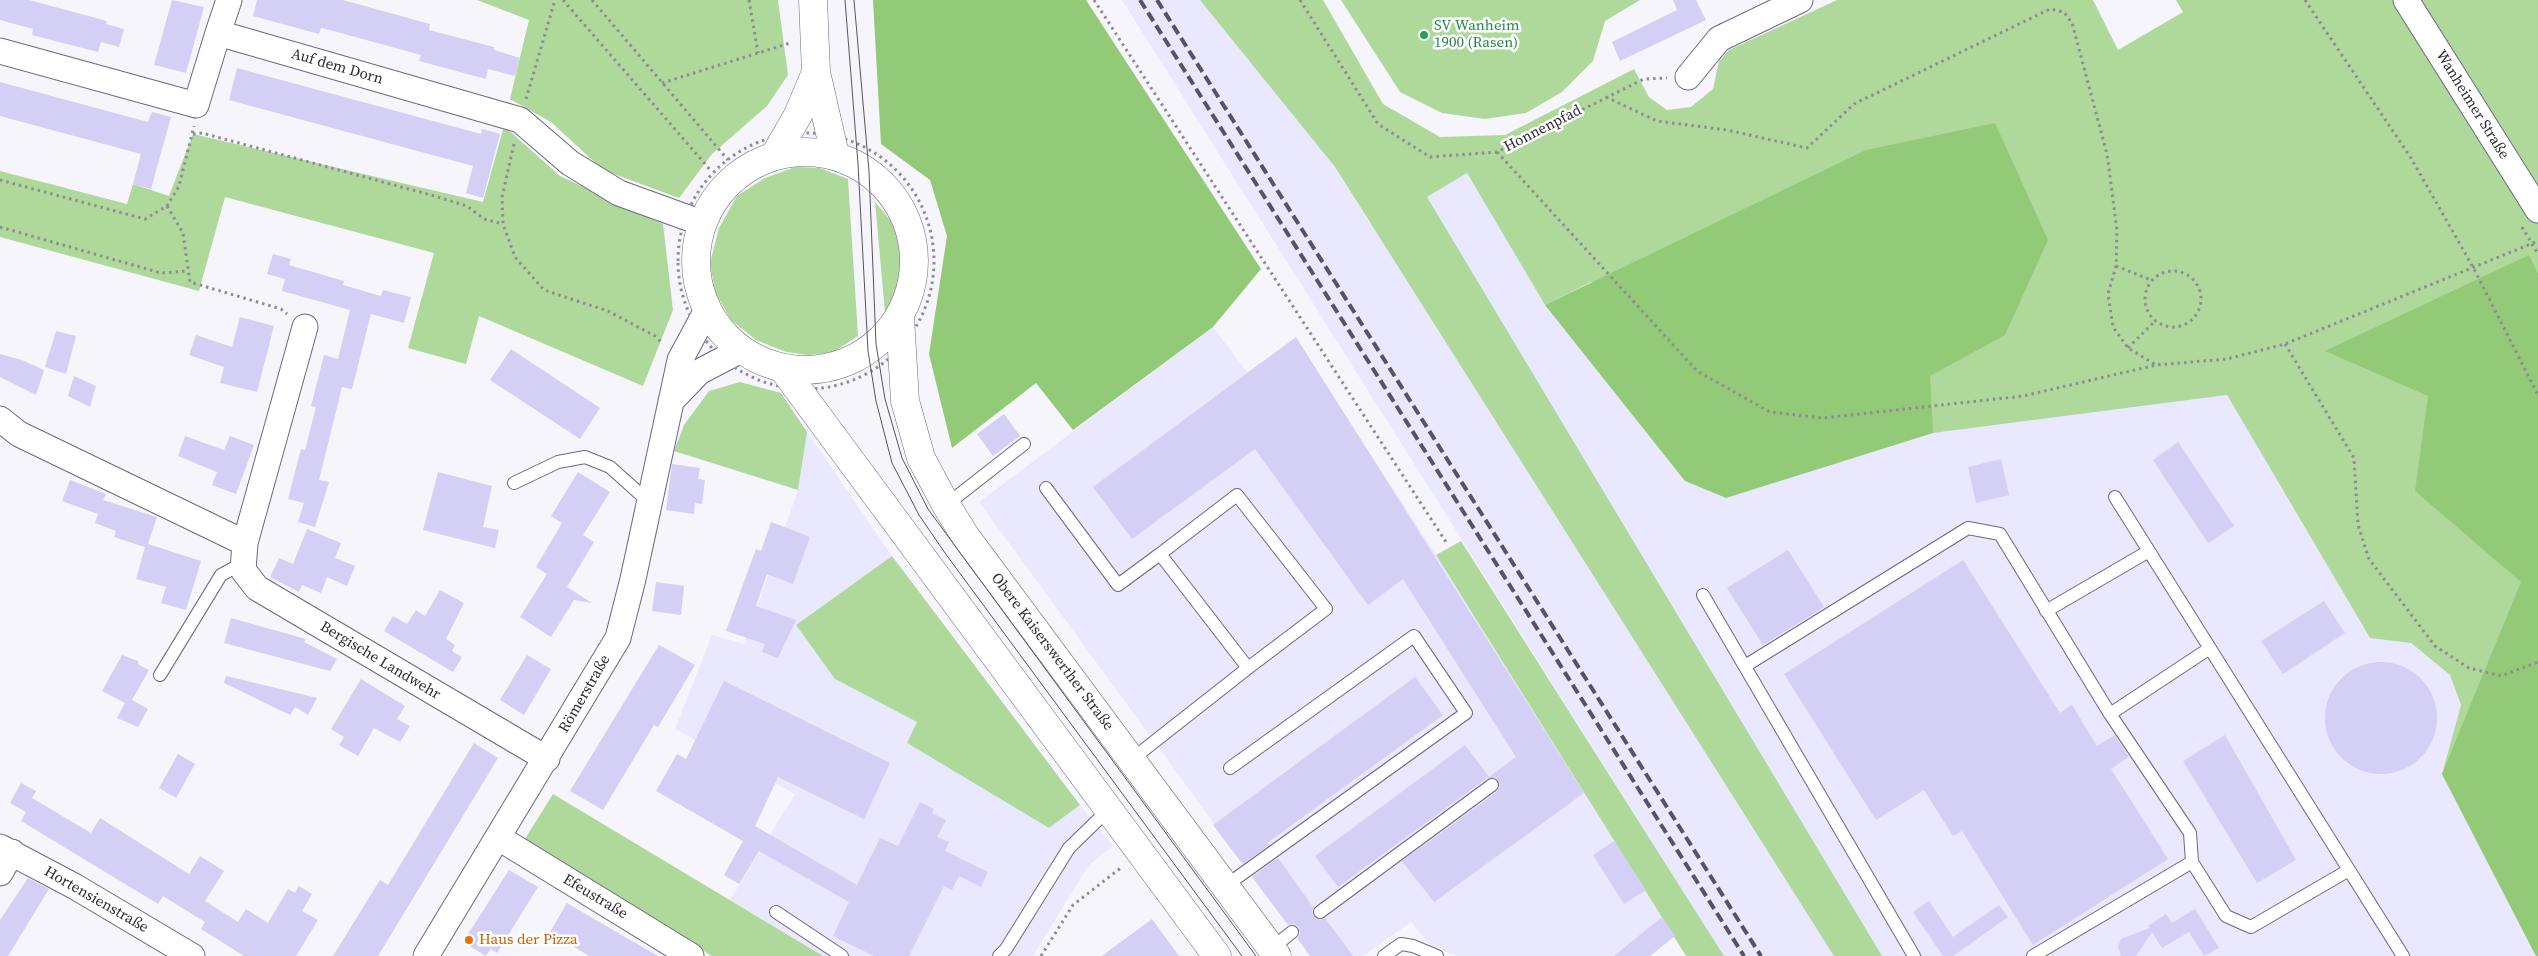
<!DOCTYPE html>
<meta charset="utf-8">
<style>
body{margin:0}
canvas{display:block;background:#f6f5fb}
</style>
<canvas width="2538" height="956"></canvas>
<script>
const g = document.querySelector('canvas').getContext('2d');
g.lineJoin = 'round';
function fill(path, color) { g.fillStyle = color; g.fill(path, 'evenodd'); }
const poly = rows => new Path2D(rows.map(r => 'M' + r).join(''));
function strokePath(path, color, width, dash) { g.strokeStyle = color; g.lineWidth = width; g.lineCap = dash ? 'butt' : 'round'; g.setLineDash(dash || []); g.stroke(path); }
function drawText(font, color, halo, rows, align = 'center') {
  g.font = font + ' "Source Serif 4",serif'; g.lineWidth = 5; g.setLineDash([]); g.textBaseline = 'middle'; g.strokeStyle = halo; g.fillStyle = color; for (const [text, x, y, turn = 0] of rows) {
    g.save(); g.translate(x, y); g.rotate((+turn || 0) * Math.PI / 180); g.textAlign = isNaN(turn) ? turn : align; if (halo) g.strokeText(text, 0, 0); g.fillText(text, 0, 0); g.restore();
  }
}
fill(poly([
 [1122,0,1200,0,1335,167,1370,224,1426,196,1467,173,1545,305,1591,282,1933,433,2227,395,2370,638,2411,643,2450,675,2461,705,2442,774,2536,956,1724,956],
 [1213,327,1247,372,1296,339,1436,555,1673,936,1645,956,1456,956,1430,945,1411,922,1363,956,1311,956,979,502],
 [807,432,892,556,796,625,835,679,917,722,907,743,1049,828,1080,805,1113,846,1088,866,1033,956,823,956,730,900,795,794,675,729,712,635,744,644,798,490]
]), '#eae8ff');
fill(poly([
 [477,0,778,0,788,75,767,106,712,154,679,198,603,170,551,122,510,99,529,20],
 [1200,0,1323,0,1383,104,1440,137,1505,135,1634,69,1649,97,1667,110,1691,107,1713,89,1719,61,1729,50,1837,0,2093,0,2118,50,2183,12,2176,0,2538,0,2538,956,2536,956,2442,774,2461,705,2450,675,2411,643,2370,638,2227,395,1933,433,1779,439,1591,282,1545,305,1467,173,1427,197,1882,956,1834,956,1335,167],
 [1341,0,1640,0,1605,21,1593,61,1562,92,1526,113,1485,119,1442,113,1400,92],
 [504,126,560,176,663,224,673,310,643,386,479,316,466,364,408,348,434,253,225,197,199,291,0,237,0,171,127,204,133,184,169,196,193,134,483,202],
 [795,167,820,168,848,179,858,336,832,353,808,355,786,352,756,340,731,320,715,292,710,263,719,228,737,196,765,178],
 [875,202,895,226,901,257,898,288,885,312],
 [740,382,781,393,807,432,798,490,674,451,684,425,709,391],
 [1461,541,1724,956,1686,956,1436,555],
 [892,556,1080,805,1049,828,907,743,917,722,835,679,796,625],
 [553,794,823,956,712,956,523,842]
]), '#afd99b');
fill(poly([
 [873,0,1086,0,1261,269,1213,327,1073,430,1036,383,952,448,929,354,947,236,930,180,881,144],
 [1995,123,2048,240,2005,335,1930,376,1933,433,1726,498,1685,481,1545,305,1866,150],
 [2529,255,2538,274,2538,956,2536,956,2442,774,2521,582,2415,491,2428,396,2325,351]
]), '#93ca78');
fill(poly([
 [0,0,29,0,107,21,106,24,124,29,119,47,101,42,98,52,32,35,33,29,0,20],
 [172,0,204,7,186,73,154,65],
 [257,0,343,0,430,24,429,30,494,47,494,50,520,58,515,76,488,69,486,79,419,61,421,55,337,32,321,28,319,34,253,16],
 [1673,0,1696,0,1706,20,1620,61,1612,42,1677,10],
 [237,68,481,134,482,129,500,134,483,198,466,193,473,166,229,100],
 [0,82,148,122,152,112,171,117,151,189,133,184,141,154,0,116],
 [273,254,291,259,289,265,344,281,343,285,381,296,383,290,411,297,404,323,371,314,352,389,342,387,319,480,329,482,315,527,298,522,304,503,288,499,301,449,305,450,316,407,311,406,324,355,338,359,350,310,282,291,285,279,267,274],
 [240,317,274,326,257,392,220,383,224,367,189,355,196,335,232,347],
 [56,331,76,336,66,374,45,367],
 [1296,337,1584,793,1434,902,1402,861,1497,792,1500,785,1496,778,1487,778,1338,887,1315,856,1465,745,1489,777,1516,757,1403,579,1368,605,1255,449,1132,539,1093,487],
 [511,349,600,408,580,439,490,380],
 [0,354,22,360,44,370,36,395,0,377],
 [74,376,96,386,90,407,68,396],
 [1004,414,1020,436,993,456,977,434],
 [185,436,224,450,230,436,254,445,236,494,212,485,217,472,178,456],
 [2178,442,2234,526,2208,543,2153,460],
 [2001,459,2009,495,1976,503,1968,467],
 [672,464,700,468,698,479,705,480,702,504,695,503,694,514,666,510],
 [438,472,492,486,483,527,499,530,495,548,423,530],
 [578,472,610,492,583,535,594,542,567,587,592,603,574,600,551,637,520,617,547,574,536,567,562,523,551,516],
 [70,480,106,494,103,500,157,517,148,544,201,561,186,610,161,603,166,587,136,579,145,547,114,537,116,531,95,523,98,514,62,501],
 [771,522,810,537,793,584,767,574,756,606,796,620,778,658,762,652,765,644,726,631,756,549,761,551],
 [307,529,341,543,335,558,355,566,347,586,327,577,321,593,302,585,299,592,270,577,279,558,293,564],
 [1788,550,1824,607,1763,645,1727,588],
 [1963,560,2060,713,2072,705,2097,746,2115,735,2129,757,2111,769,2168,859,2033,945,1962,831,1953,836,1924,790,1876,820,1784,674],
 [656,582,684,586,681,615,652,611],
 [440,590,464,603,446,639,455,645,452,651,462,657,453,672,384,631,393,616,407,624,416,610,425,616],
 [2324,601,2345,633,2283,674,2261,641],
 [231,618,306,639,304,642,337,659,330,671,224,643],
 [659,645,695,665,658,727,654,725,603,810,570,791],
 [122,655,138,661,139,665,149,670,132,700,148,709,138,727,117,718,125,703,102,691],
 [527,655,551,669,524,715,500,700],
 '2325 718a56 56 0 1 1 112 0a56 56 0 1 1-112 0Z',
 [226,676,268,686,317,698,308,715,295,707,290,715,224,683],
 [1415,677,1443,715,1267,843,1269,845,1243,864,1241,862,1213,825],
 [361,679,405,706,397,719,410,726,400,742,374,728,358,756,339,745,344,737,331,729],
 [724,681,890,763,864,819,778,777,755,826,857,885,880,838,898,846,920,802,934,809,932,813,946,820,937,837,949,842,945,851,988,872,981,887,959,876,952,890,944,886,909,956,874,956,833,936,849,902,759,851,739,884,724,875,743,841,656,791,677,754,686,759],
 [2225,735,2296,860,2257,883,2183,761],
 [474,743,498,758,378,956,333,956,380,880,388,885],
 [178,754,195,764,176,798,159,788],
 [21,783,36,791,32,798,91,833,100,818,189,874,200,856,224,871,205,901,238,922,246,909,268,923,288,889,295,893,299,886,312,894,302,911,318,920,296,956,244,956,201,929,205,922,163,896,158,904,21,821,26,812,10,803],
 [1614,841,1646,890,1624,904,1593,855],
 [1278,858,1313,907,1315,905,1312,912,1314,917,1320,920,1325,918,1353,956,1310,956,1297,938,1300,934,1299,927,1294,924,1288,925,1252,877],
 [509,870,538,887,497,953,491,949,486,956,463,942],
 [28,878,49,889,8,956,0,956,0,920],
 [1929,901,1953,937,1999,905,2008,917,1953,956,1943,956,1913,912],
 [567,903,625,937,658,956,589,956,550,932],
 [2195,909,2219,948,2204,956,2189,932,2162,948,2152,932,2136,956,2121,956,2118,947,2121,939,2150,928,2148,926,2166,914,2172,923],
 [1662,917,1675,936,1650,956,1614,956],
 [1152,919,1179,956,1102,956]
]), '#d4cff4');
const lane = poly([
 [514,483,558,462,585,457,610,467,649,502],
 [1046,488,1118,585,1160,554],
 [2115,497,2403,956],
 [946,505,1024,444],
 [1703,595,1914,956],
 [2046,611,2149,551],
 [1745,666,1968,528,2000,534,2110,714,2190,833,2192,862],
 [160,675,221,575,243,563],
 [2110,714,2210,648],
 [1131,760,1248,668,1160,554,1237,495,1326,609,1248,668],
 [1224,887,1466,713,1414,636,1230,768],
 [776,912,842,956],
 [1320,912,1492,785],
 [1271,949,1292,932],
 [999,956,1006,949,1069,848,1108,810],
 [1384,956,1401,944,1413,946,1437,956],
 [2033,956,2192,862,2226,916,2251,927,2349,870]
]);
const street = poly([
 [2406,0,2538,210],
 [218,33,229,0],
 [0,51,196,105,218,33,520,120,570,163,619,193,702,223],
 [1688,77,1719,39,1800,0],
 [671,401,699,372,741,350],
 [0,419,19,434,245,543,243,570,257,588,547,759],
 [245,543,305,327],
 [499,838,691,956],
 [0,847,74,886,192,956],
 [0,873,12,852],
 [426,956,618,638,633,579,680,360,707,310]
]);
const secondary = poly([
 [813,0,816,72,835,155],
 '696 261a109 109 0 1 1 218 0a109 109 0 1 1-218 0Z',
 [775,155,798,115,816,72],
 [900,317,905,401,921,458,946,505,966,537,1277,956],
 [783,369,1217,956]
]);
strokePath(lane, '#6b6882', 14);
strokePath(street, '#6b6882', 27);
strokePath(secondary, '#6b6882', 29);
strokePath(poly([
 [563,0,712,172],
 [592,0,728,160],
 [749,0,758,53],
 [1094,0,1446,542],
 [1300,0,1378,124,1430,157,1497,152,1644,79,1667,78],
 [2305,0,2411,158,2474,269,2538,395],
 [662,83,790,43],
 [1606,97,1657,121,1727,130,1807,148,1854,104,2050,9,2064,12,2072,23,2107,154,2117,230,2116,266,2108,294,2113,327,2128,348,2156,365],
 [526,99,555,0],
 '678 261a128 128 0 1 1 256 0a128 128 0 1 1-256 0Z',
 [193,134,202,133,431,195,467,206,484,219,503,224],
 [514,144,502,197,503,224,515,257,544,290,608,311,655,336,663,344],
 [1497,152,1697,371,1770,412,1823,418,2023,396,2156,365,2227,359,2285,344,2538,241],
 [0,180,145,219,167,206,179,186,194,126],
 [167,206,183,233,190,282,281,309,287,314],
 [0,227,161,273,188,271],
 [2522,227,2538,254],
 [2116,266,2151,280],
 '2145 299a28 28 0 1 1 56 0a28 28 0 1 1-56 0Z',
 [2285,344,2354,458,2358,525,2369,559,2435,646,2469,668,2501,676,2538,662],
 [2128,348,2154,322],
 [1041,956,1073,905,1122,867]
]), '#8d8c95', 3, [2.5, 4]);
strokePath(lane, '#fff', 12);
strokePath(street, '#fff', 25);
strokePath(secondary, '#fff', 28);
strokePath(poly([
 [845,0,858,164,868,351,876,401,892,463,919,515,945,553,1242,956],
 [854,0,869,171,876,344,885,399,902,458,928,509,1256,956]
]), '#56555f', 1);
strokePath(poly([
 [1140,0,1744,956],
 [1157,0,1761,956]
]), '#56555f', 4, [10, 5]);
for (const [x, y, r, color] of [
 [1424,35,5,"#2e9e5b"],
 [469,940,5,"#e8710a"]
]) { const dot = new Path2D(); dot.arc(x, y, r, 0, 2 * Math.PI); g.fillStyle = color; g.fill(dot); strokePath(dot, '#fff', 2); }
drawText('15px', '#27864d', '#fff', [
 ["SV Wanheim",1434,26],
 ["1900 (Rasen)",1434,43]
], 'left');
drawText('15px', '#2d2c37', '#fff', [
 ["Auf dem Dorn",337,67,16],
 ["Wanheimer Straße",2472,105,58],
 ["Honnenpfad",1543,129,-27],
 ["Obere Kaiserswerther Straße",1052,652,53],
 ["Bergische Landwehr",380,661,31],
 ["Römerstraße",585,694,-60],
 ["Efeustraße",595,897,31],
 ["Hortensienstraße",96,900,30]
]);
drawText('15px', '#c56008', '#fff', [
 ["Haus der Pizza",479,940]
], 'left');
</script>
